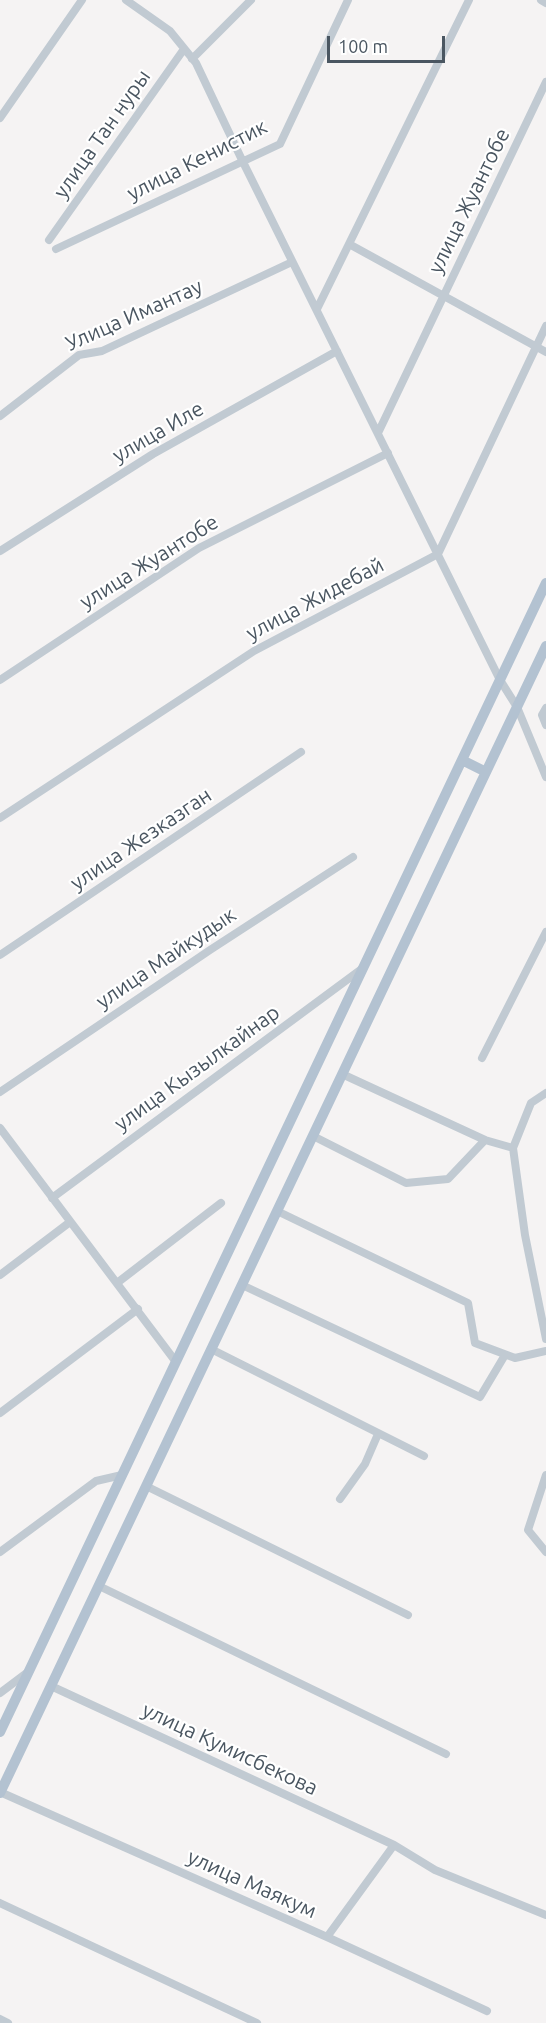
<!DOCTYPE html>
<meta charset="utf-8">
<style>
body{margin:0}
#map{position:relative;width:546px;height:2023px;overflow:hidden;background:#f5f3f3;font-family:Ubuntu,sans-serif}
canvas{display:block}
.scale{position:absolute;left:327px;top:36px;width:118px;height:27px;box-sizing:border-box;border:3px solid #4a5661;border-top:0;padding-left:8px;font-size:18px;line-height:21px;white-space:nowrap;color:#4a5661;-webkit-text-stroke:4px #fff;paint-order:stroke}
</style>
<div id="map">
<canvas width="546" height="2023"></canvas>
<div class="scale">100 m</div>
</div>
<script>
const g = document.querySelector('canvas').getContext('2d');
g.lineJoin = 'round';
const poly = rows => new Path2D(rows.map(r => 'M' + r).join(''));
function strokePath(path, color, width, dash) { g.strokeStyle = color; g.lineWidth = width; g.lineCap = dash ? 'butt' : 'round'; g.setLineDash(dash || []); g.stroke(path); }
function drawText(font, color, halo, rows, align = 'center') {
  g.font = font + ' Ubuntu,sans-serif'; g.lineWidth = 4.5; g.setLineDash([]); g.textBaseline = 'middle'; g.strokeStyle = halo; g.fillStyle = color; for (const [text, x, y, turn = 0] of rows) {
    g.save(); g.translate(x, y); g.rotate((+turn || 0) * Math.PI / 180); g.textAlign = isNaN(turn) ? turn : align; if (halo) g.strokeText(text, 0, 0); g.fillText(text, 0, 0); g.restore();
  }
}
strokePath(poly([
 [126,0,170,31,196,63,242,160,500,680,517,707,546,777],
 [541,0,546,3],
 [192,59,251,0],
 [0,118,82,0],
 [49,240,184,49],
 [349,244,546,352],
 [56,249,280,144,348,0],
 [317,309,469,0],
 [0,416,79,355,102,351,292,262],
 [378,433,546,82],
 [0,551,153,454,337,351],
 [0,680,199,548,388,453],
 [546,708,542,715,546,725],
 [0,818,254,651,438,554,546,326],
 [0,955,301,752],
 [482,1058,546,932],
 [342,1074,485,1140,513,1148],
 [0,1092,210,950,353,857],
 [546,1093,531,1103,513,1148,525,1235,546,1339],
 [0,1128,176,1362],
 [313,1136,406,1183,448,1179,485,1140],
 [52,1198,363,968],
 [277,1211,468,1303,475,1343,515,1358,546,1351],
 [0,1275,70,1222],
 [117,1283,221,1203],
 [242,1285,480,1397,505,1355],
 [211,1349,424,1456],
 [0,1413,138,1309],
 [546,1475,528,1530,546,1552],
 [146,1486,408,1615],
 [340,1499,365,1464,378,1434],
 [0,1552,96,1481,122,1475],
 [99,1586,446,1754],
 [51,1686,394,1845,435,1870,546,1915],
 [0,1693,28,1672],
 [0,1792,327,1937,487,2011],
 [0,1903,257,2023],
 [327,1937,394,1845],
 [0,2019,8,2023]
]), '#c1cad2', 8);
strokePath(poly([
 [462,760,486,772],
 [0,1732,546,583],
 [0,1793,546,646]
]), '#b3c2d1', 10);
drawText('21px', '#4a5661', '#fff', [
 ["улица Тан нуры",102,134,-55],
 ["улица Кенистик",197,160,-27],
 ["улица Жуантобе",469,201,-64],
 ["Улица Имантау",134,315,-24],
 ["улица Иле",158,432,-30],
 ["улица Жуантобе",149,562,-32],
 ["улица Жидебай",315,599,-28],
 ["улица Жезказган",141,839,-34],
 ["улица Майкудык",166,958,-34],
 ["улица Кызылкайнар",197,1068,-36],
 ["улица Кумисбекова",230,1749,25],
 ["улица Маякум",252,1884,24]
]);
</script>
